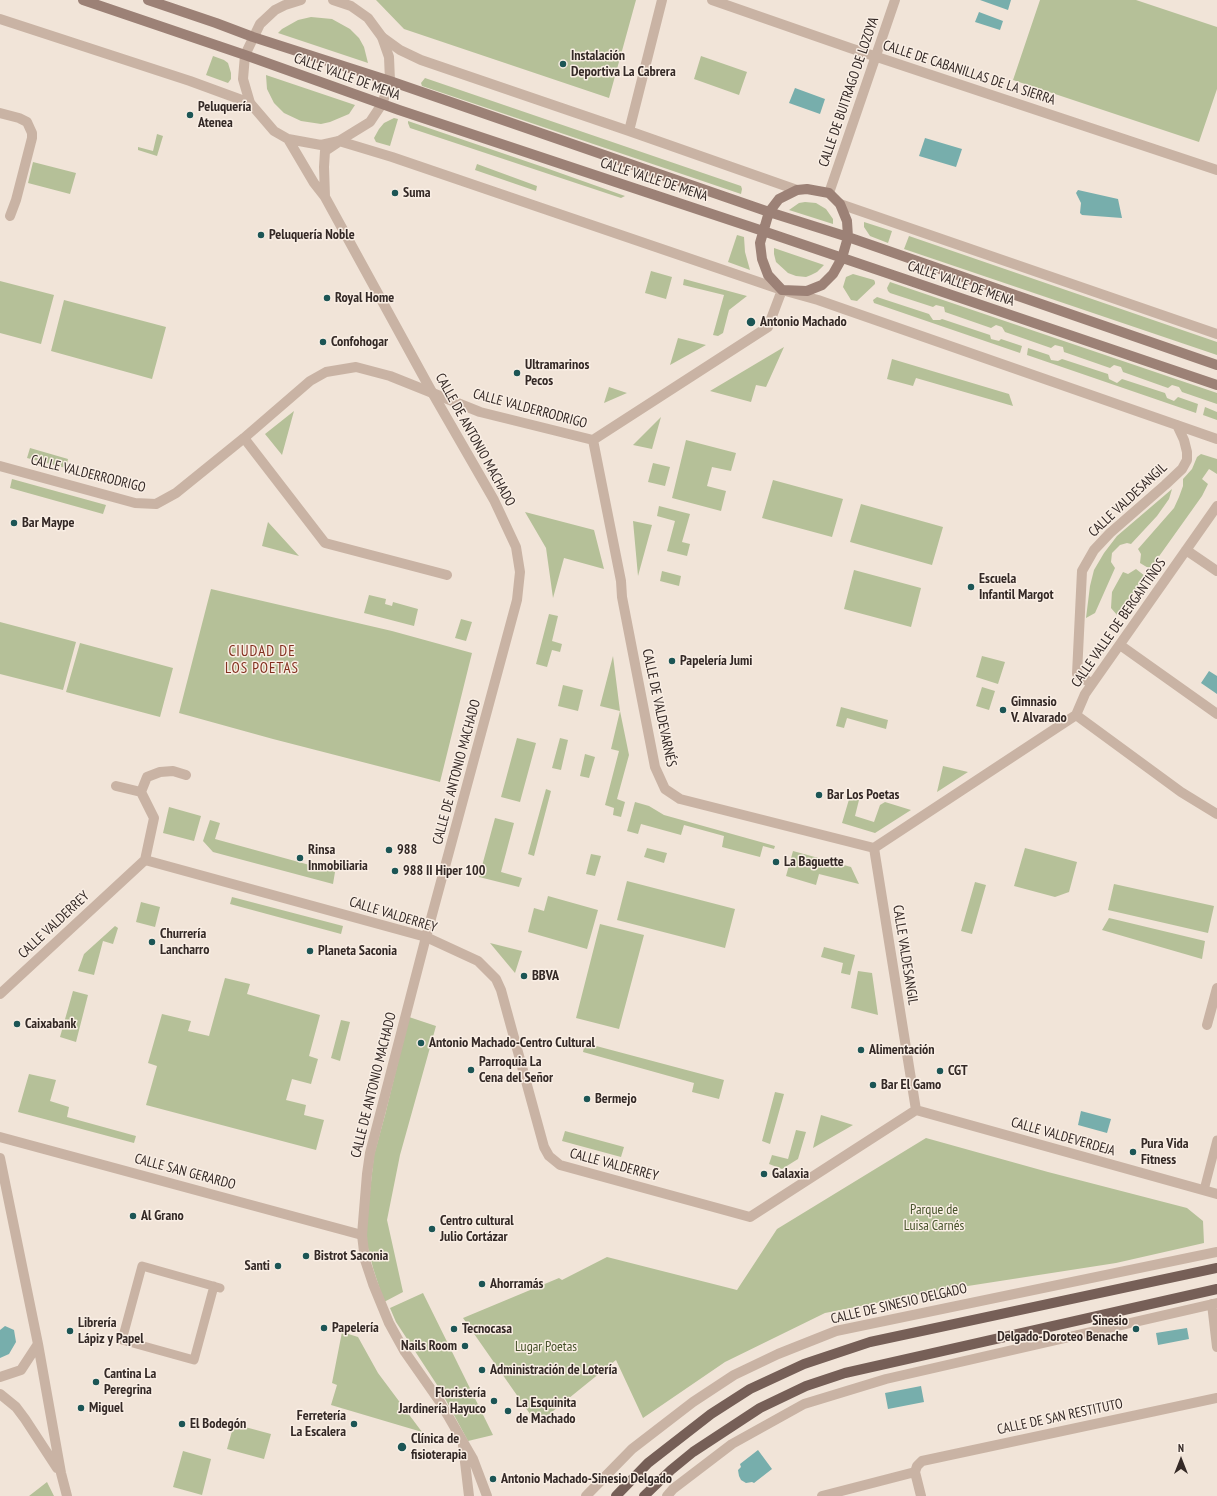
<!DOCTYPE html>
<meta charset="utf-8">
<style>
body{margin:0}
#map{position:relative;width:1217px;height:1496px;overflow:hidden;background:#f1e4d8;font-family:"PT Sans Narrow",sans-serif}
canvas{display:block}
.north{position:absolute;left:1161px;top:1440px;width:40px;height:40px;-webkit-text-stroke:3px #f9eee4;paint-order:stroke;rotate:0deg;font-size:11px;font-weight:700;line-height:16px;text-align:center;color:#342926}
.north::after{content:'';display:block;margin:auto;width:14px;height:18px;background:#342926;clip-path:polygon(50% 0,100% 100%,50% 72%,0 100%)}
</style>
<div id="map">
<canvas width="1217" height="1496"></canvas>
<div class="north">N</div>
</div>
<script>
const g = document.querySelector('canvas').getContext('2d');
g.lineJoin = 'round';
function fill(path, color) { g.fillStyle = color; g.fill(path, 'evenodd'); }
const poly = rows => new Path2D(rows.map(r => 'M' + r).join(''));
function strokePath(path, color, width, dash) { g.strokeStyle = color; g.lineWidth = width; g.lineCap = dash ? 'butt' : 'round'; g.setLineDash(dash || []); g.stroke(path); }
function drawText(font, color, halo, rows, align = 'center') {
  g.font = font + ' "PT Sans Narrow",sans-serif'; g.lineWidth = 3; g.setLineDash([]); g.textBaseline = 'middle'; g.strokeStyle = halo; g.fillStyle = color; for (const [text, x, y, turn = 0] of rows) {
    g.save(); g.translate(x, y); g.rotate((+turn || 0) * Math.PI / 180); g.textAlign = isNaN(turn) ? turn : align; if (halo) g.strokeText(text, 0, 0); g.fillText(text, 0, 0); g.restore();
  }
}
fill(poly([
 [376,0,636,0,609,98,404,29],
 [1040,0,1136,0,1217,27,1217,89,1199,142,1013,80],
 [311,17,332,19,350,29,359,38,364,47,368,63,278,33,282,29,298,20],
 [213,56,224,60,228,63,231,73,231,79,228,83,206,75],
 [701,56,747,72,739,95,694,79],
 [266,75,355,105,349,114,330,122,321,124,301,121,284,113,274,103,267,89],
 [425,78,741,186,742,189,741,194,422,86,421,83],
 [394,118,398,119,390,146,376,142,374,138,379,129,384,123],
 [408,121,546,168,625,196,621,198,410,128,408,123],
 [157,134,163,136,157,156,138,150,138,147,153,151],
 [33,162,76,173,70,194,28,183],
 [477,164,537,186,536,191,475,170],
 [805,202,816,203,826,209,833,219,833,224,789,210,799,203],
 [864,222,892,231,888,243,870,236,864,227],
 [737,235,744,237,745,252,750,270,728,262],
 [909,236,1217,342,1217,355,904,249],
 [774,248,824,265,817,272,811,275,806,277,796,276,788,273,776,262,774,254],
 [651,271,672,277,666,299,645,293],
 [853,274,874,280,875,282,875,284,857,301,851,300,843,287,846,277],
 [684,279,747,296,729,310,723,333,718,336,713,335,724,295,683,285],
 [0,281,54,295,41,344,0,333],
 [890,282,1217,393,1217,404,1182,392,1179,387,1172,385,1168,388,1123,372,1121,367,1114,365,1110,368,1064,352,1063,347,1055,345,1051,348,1005,332,1002,327,996,325,991,328,945,312,944,307,936,305,933,307,890,293,888,291,887,288],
 [877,297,929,314,933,320,940,320,942,319,990,335,991,339,999,341,1001,339,1022,346,1020,353,874,303,873,300],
 [64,300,166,327,152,379,51,351],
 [678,338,706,345,670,365],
 [784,347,766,387,756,385,751,402,710,391],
 [1028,348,1049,355,1051,360,1058,361,1062,359,1108,374,1109,379,1117,383,1122,379,1165,393,1167,398,1174,401,1178,397,1198,404,1196,413,1027,355],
 [892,359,1009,394,1013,406,916,378,913,386,887,379],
 [609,387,627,393,604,403],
 [1205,407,1217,412,1217,420,1203,415],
 [294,411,282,455,265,434],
 [661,417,652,449,633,445],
 [686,440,736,453,731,471,712,467,707,486,726,491,721,511,672,498],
 [30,448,68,459,66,468,27,458],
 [1201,454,1217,459,1217,474,1209,469,1202,479,1208,484,1202,496,1150,569,1140,563,1141,554,1138,549,1174,508,1179,497,1183,486,1183,479,1192,469,1197,457],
 [653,463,670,467,665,486,648,482],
 [12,479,106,505,103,514,10,488],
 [773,480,843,499,832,537,762,518],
 [1172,489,1169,499,1157,516,1131,544,1127,543,1120,545,1112,553,1111,562,1115,568,1095,613,1086,618,1090,586,1094,570,1104,553,1117,536],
 [861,504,943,527,932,565,850,542],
 [659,506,690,514,682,542,690,544,687,556,667,551,675,521,657,516],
 [525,512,594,530,604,569,564,558,553,598,546,548],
 [633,521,652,525,638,576],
 [268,522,299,556,262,546],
 [1136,569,1145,576,1117,615,1111,608,1112,592,1123,572,1128,574],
 [854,570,921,588,911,627,844,609],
 [662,571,681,576,679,586,660,581],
 [211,589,392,631,472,653,440,782,273,739,179,713],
 [369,595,386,599,385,604,392,606,393,602,418,609,414,626,364,613],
 [549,614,558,616,552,641,562,644,560,652,552,650,547,667,536,664],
 [461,619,472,622,466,641,455,638],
 [0,622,76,642,63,690,0,674],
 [80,643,173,668,160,717,66,692],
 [613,656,620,711,629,755,617,799,625,802,621,817,613,815,614,808,605,805,619,751,611,749,620,711,600,706],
 [982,656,1005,662,998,684,976,677],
 [563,685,583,690,578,711,558,706],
 [982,687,995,691,989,710,976,706],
 [841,707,888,720,886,729,847,718,844,728,836,726],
 [517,738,536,743,520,802,501,797],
 [560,738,568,740,561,770,552,768],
 [585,754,595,757,589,778,580,776],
 [943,766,968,772,937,792],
 [546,789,551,791,534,856,528,854],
 [850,796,857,797,859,800,855,816,874,822,880,805,885,802,911,810,875,833,842,823],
 [635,802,649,806,664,815,775,846,774,849,763,846,760,857,722,847,724,836,684,825,681,835,641,824,638,834,627,831],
 [169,807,201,816,194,841,163,833],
 [495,818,514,823,501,872,522,878,519,887,479,877],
 [210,820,220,823,215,839,335,872,333,884,213,852,203,841],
 [647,848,667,853,664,863,644,857],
 [1025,848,1077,862,1069,892,1055,897,1014,886],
 [793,851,851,867,859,884,819,874,816,885,786,876],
 [591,854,601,856,595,876,586,874],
 [627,881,735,909,725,948,617,920],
 [975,882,986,885,972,934,961,931],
 [1114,884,1214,906,1208,933,1108,910],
 [548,896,598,910,587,949,528,932,534,908,544,911],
 [232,897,343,926,341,934,230,904],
 [141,902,160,907,155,927,136,922],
 [1109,918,1205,941,1202,959,1102,930],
 [600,924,644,935,619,1029,576,1018],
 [115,926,118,928,113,944,103,941,94,975,78,971,84,954],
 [490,943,522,951,515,973],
 [824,947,855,955,850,975,841,973,843,963,821,957],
 [858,971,872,973,878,1015,851,1008],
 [225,978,250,984,247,994,320,1015,309,1056,318,1059,311,1084,292,1079,286,1100,306,1105,304,1115,324,1120,316,1150,146,1105,157,1066,148,1063,162,1014,191,1021,188,1031,209,1036],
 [73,991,88,995,76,1042,60,1037],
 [409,1017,436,1026,400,1155,387,1220,403,1292,384,1302,373,1268,365,1236,374,1155,385,1115],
 [341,1020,350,1022,340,1061,331,1058],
 [585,1043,724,1080,719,1099,692,1092,694,1083,583,1052],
 [29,1074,56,1080,50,1101,69,1107,67,1117,136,1136,134,1143,18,1112],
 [775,1092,784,1094,770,1144,762,1141],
 [821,1115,853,1125,813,1148,816,1135],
 [796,1130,806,1132,798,1159,782,1169,769,1164,772,1155,788,1159],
 [565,1131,624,1147,621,1157,562,1141],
 [926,1138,1048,1172,1187,1208,1203,1221,1204,1243,1116,1263,942,1290,825,1313,725,1362,643,1418,616,1360,537,1424,463,1318,559,1278,562,1280,607,1257,737,1290,777,1229],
 [423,1293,493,1435,468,1441,441,1391,396,1322,390,1308],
 [342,1332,358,1337,378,1373,422,1432,331,1405,337,1385,332,1383],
 [234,1424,271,1434,264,1459,227,1449],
 [183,1451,211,1459,202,1495,173,1487],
 [47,1482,54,1496,29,1496]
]), '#b5c098');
fill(poly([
 [980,0,1011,0,1008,10],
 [979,12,1003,21,1000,30,975,22],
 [795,88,825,99,820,114,789,103],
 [925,138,962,149,956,167,919,156],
 [1078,190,1118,199,1122,218,1082,215,1080,213,1081,203,1076,193],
 [1209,671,1217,676,1217,694,1201,683],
 [1081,1111,1111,1119,1107,1133,1078,1125],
 [5,1326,14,1330,16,1342,9,1354,0,1358,0,1330],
 [1187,1328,1189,1339,1158,1345,1156,1333],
 [921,1386,924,1402,888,1409,885,1393],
 [758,1450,772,1469,754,1483,752,1482,746,1483,741,1480,739,1476,738,1470,741,1467,740,1464]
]), '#77aeac');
strokePath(poly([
 [1204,1190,1217,1140],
 [214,1286,194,1360,122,1340,142,1266,220,1288]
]), '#c9b3a4', 9);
strokePath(poly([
 [712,0,850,48,1217,170],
 [0,19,190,81,250,103],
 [382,37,400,50,421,60,629,131,797,190],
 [0,113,19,118,27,122,32,133,32,138,16,200,10,216],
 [629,131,662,0],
 [339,141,392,157,782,290,818,300,1217,439],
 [829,193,895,0],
 [840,204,1217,334],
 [244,438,325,543,447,575],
 [593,440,621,581,622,597,655,767,665,789,680,799,874,848],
 [0,466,135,503,156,504,176,493,244,438,310,381,326,372,356,367,390,376,480,412,593,440,768,327,782,290],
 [1217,506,1092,684,1085,694,1076,715,1181,792,1217,814],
 [1186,550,1217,571],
 [1120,645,1217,714],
 [1092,684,1077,674,1082,571,1094,550,1110,533,1165,485,1182,469,1187,460,1187,452,1184,440,1177,425],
 [116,786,141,792],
 [874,848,916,1110],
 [874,848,1076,715],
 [145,860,154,818,141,792,147,777,160,772,173,771,186,775],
 [0,994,145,860,426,937,478,961,496,979,501,990,544,1147,549,1156,560,1165,750,1217,916,1110],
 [1207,1025,1217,988],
 [916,1110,1217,1194],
 [0,1137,362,1235],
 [0,1158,38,1344,61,1473,67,1496],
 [1212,1304,1217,1347],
 [0,1377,21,1370,38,1344],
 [0,1394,16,1407,25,1419,57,1468],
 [586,1496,632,1449,693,1402,734,1375,778,1354,836,1331,1217,1252],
 [667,1496,673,1489,732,1444,804,1404,886,1379,1217,1303],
 [822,1496,915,1472],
 [921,1496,915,1472,917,1466,922,1461,1217,1398]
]), '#c9b3a4', 10);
strokePath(poly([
 [301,0,285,5,275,10,260,24,245,55,243,79,250,103,274,131,288,139,321,145,339,141,370,122,382,104,390,81,389,57,382,37,368,18,351,6,333,0],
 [288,139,314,183,325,197,433,394,494,500,516,547,520,572,517,600,426,937,370,1153,367,1174,362,1235,365,1260,373,1284,389,1323,405,1352,440,1402,473,1459,487,1496],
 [325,197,324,167,325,151,337,143],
 [463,1445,469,1496]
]), '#c9b3a4', 10);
strokePath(poly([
 [83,0,245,55,399,110,763,231,1217,385],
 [148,0,216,23,253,37,390,81,769,212,848,237,1217,365],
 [807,189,829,193,840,204,847,221,848,237,842,258,833,274,822,285,807,291,782,290,768,275,762,259,760,243,769,212,779,199,797,190,807,189]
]), '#9c8176', 10);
strokePath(poly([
 [616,1496,648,1463,711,1414,750,1389,804,1364,870,1342,1217,1268],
 [644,1496,671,1470,693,1452,760,1408,806,1386,845,1373,1217,1289]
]), '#765f57', 10);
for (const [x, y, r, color] of [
 [563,64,4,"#1c5555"],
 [190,115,4,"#1c5555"],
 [395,193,4,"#1c5555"],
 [261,235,4,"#1c5555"],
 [327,298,4,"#1c5555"],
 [751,322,5,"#1c5555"],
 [323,342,4,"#1c5555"],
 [517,373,4,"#1c5555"],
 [14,523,4,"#1c5555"],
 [971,587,4,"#1c5555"],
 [672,661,4,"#1c5555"],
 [1003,710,4,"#1c5555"],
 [819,795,4,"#1c5555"],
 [389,850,4,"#1c5555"],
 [300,858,4,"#1c5555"],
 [776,862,4,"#1c5555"],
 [395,871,4,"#1c5555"],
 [152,942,4,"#1c5555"],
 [310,951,4,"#1c5555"],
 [524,976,4,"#1c5555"],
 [17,1024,4,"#1c5555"],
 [421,1043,4,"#1c5555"],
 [861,1050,4,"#1c5555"],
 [471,1070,4,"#1c5555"],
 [940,1071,4,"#1c5555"],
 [873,1085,4,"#1c5555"],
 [587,1099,4,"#1c5555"],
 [1133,1152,4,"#1c5555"],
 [764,1174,4,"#1c5555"],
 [133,1216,4,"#1c5555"],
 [432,1229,4,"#1c5555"],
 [306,1256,4,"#1c5555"],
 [278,1266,4,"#1c5555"],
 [482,1284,4,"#1c5555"],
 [324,1328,4,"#1c5555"],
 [454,1329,4,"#1c5555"],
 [1136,1329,4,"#1c5555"],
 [70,1331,4,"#1c5555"],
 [465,1346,4,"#1c5555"],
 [482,1370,4,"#1c5555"],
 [96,1382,4,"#1c5555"],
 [494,1401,4,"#1c5555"],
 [81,1408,4,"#1c5555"],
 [508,1411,4,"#1c5555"],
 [182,1424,4,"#1c5555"],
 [354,1424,4,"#1c5555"],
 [402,1447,5,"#1c5555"],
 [493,1479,4,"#1c5555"]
]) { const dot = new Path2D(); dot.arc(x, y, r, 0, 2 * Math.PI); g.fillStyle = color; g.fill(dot); strokePath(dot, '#f9eee4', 1.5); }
drawText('bold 14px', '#342926', '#f9eee4', [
 ["Instalación",571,56],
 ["Deportiva La Cabrera",571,72],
 ["Peluquería",198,107],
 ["Atenea",198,123],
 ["Suma",403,193],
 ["Peluquería Noble",269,235],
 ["Royal Home",335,298],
 ["Antonio Machado",760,322],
 ["Confohogar",331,342],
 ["Ultramarinos",525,365],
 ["Pecos",525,381],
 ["Bar Maype",22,523],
 ["Escuela",979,579],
 ["Infantil Margot",979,595],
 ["Papelería Jumi",680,661],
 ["Gimnasio",1011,702],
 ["V. Alvarado",1011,718],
 ["Bar Los Poetas",827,795],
 ["Rinsa",308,850],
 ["Inmobiliaria",308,866],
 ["988",397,850],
 ["La Baguette",784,862],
 ["988 II Hiper 100",403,871],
 ["Churrería",160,934],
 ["Lancharro",160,950],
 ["Planeta Saconia",318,951],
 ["BBVA",532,976],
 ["Caixabank",25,1024],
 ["Antonio Machado-Centro Cultural",429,1043],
 ["Alimentación",869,1050],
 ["Parroquia La",479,1062],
 ["Cena del Señor",479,1078],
 ["CGT",948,1071],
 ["Bar El Gamo",881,1085],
 ["Bermejo",595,1099],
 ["Pura Vida",1141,1144],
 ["Fitness",1141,1160],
 ["Galaxia",772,1174],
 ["Al Grano",141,1216],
 ["Centro cultural",440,1221],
 ["Julio Cortázar",440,1237],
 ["Bistrot Saconia",314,1256],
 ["Santi",270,1266,"right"],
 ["Ahorramás",490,1284],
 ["Sinesio",1128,1321,"right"],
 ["Delgado-Doroteo Benache",1128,1337,"right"],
 ["Librería",78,1323],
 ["Lápiz y Papel",78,1339],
 ["Papelería",332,1328],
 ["Tecnocasa",462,1329],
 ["Nails Room",457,1346,"right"],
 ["Administración de Lotería",490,1370],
 ["Cantina La",104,1374],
 ["Peregrina",104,1390],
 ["Floristería",486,1393,"right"],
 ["Jardinería Hayuco",486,1409,"right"],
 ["La Esquinita",516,1403],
 ["de Machado",516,1419],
 ["Miguel",89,1408],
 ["Ferretería",346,1416,"right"],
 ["La Escalera",346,1432,"right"],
 ["El Bodegón",190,1424],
 ["Clínica de",411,1439],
 ["fisioterapia",411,1455],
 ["Antonio Machado-Sinesio Delgado",501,1479]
], 'left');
drawText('14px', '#342926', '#f9eee4', [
 ["CALLE DE CABANILLAS DE LA SIERRA",969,73,18],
 ["CALLE VALLE DE MENA",347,77,20],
 ["CALLE DE BUITRAGO DE LOZOYA",849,92,-71],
 ["CALLE VALLE DE MENA",654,180,18],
 ["CALLE VALLE DE MENA",961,284,19],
 ["CALLE VALDERRODRIGO",530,409,15],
 ["CALLE DE ANTONIO MACHADO",475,440,61],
 ["CALLE VALDERRODRIGO",88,474,14],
 ["CALLE VALDESANGIL",1128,500,-43],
 ["CALLE VALLE DE BERGANTIÑOS",1119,623,-55],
 ["CALLE DE VALDEVARNÉS",659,708,78],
 ["CALLE DE ANTONIO MACHADO",457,772,-75],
 ["CALLE VALDERREY",393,915,17],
 ["CALLE VALDERREY",54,925,-43],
 ["CALLE VALDESANGIL",905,955,81],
 ["CALLE DE ANTONIO MACHADO",374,1085,-76],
 ["CALLE VALDEVERDEJA",1063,1137,16],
 ["CALLE VALDERREY",614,1165,15],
 ["CALLE SAN GERARDO",185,1172,15],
 ["CALLE DE SINESIO DELGADO",899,1304,-13],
 ["CALLE DE SAN RESTITUTO",1060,1417,-12]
]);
drawText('14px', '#46522a', '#f9eee4', [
 ["Parque de",934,1210],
 ["Luisa Carnés",934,1226],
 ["Lugar Poetas",546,1347]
]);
g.letterSpacing = '1px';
drawText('15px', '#83301f', '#f9eee4', [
 ["CIUDAD DE",262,652],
 ["LOS POETAS",262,669]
]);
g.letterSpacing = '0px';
</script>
